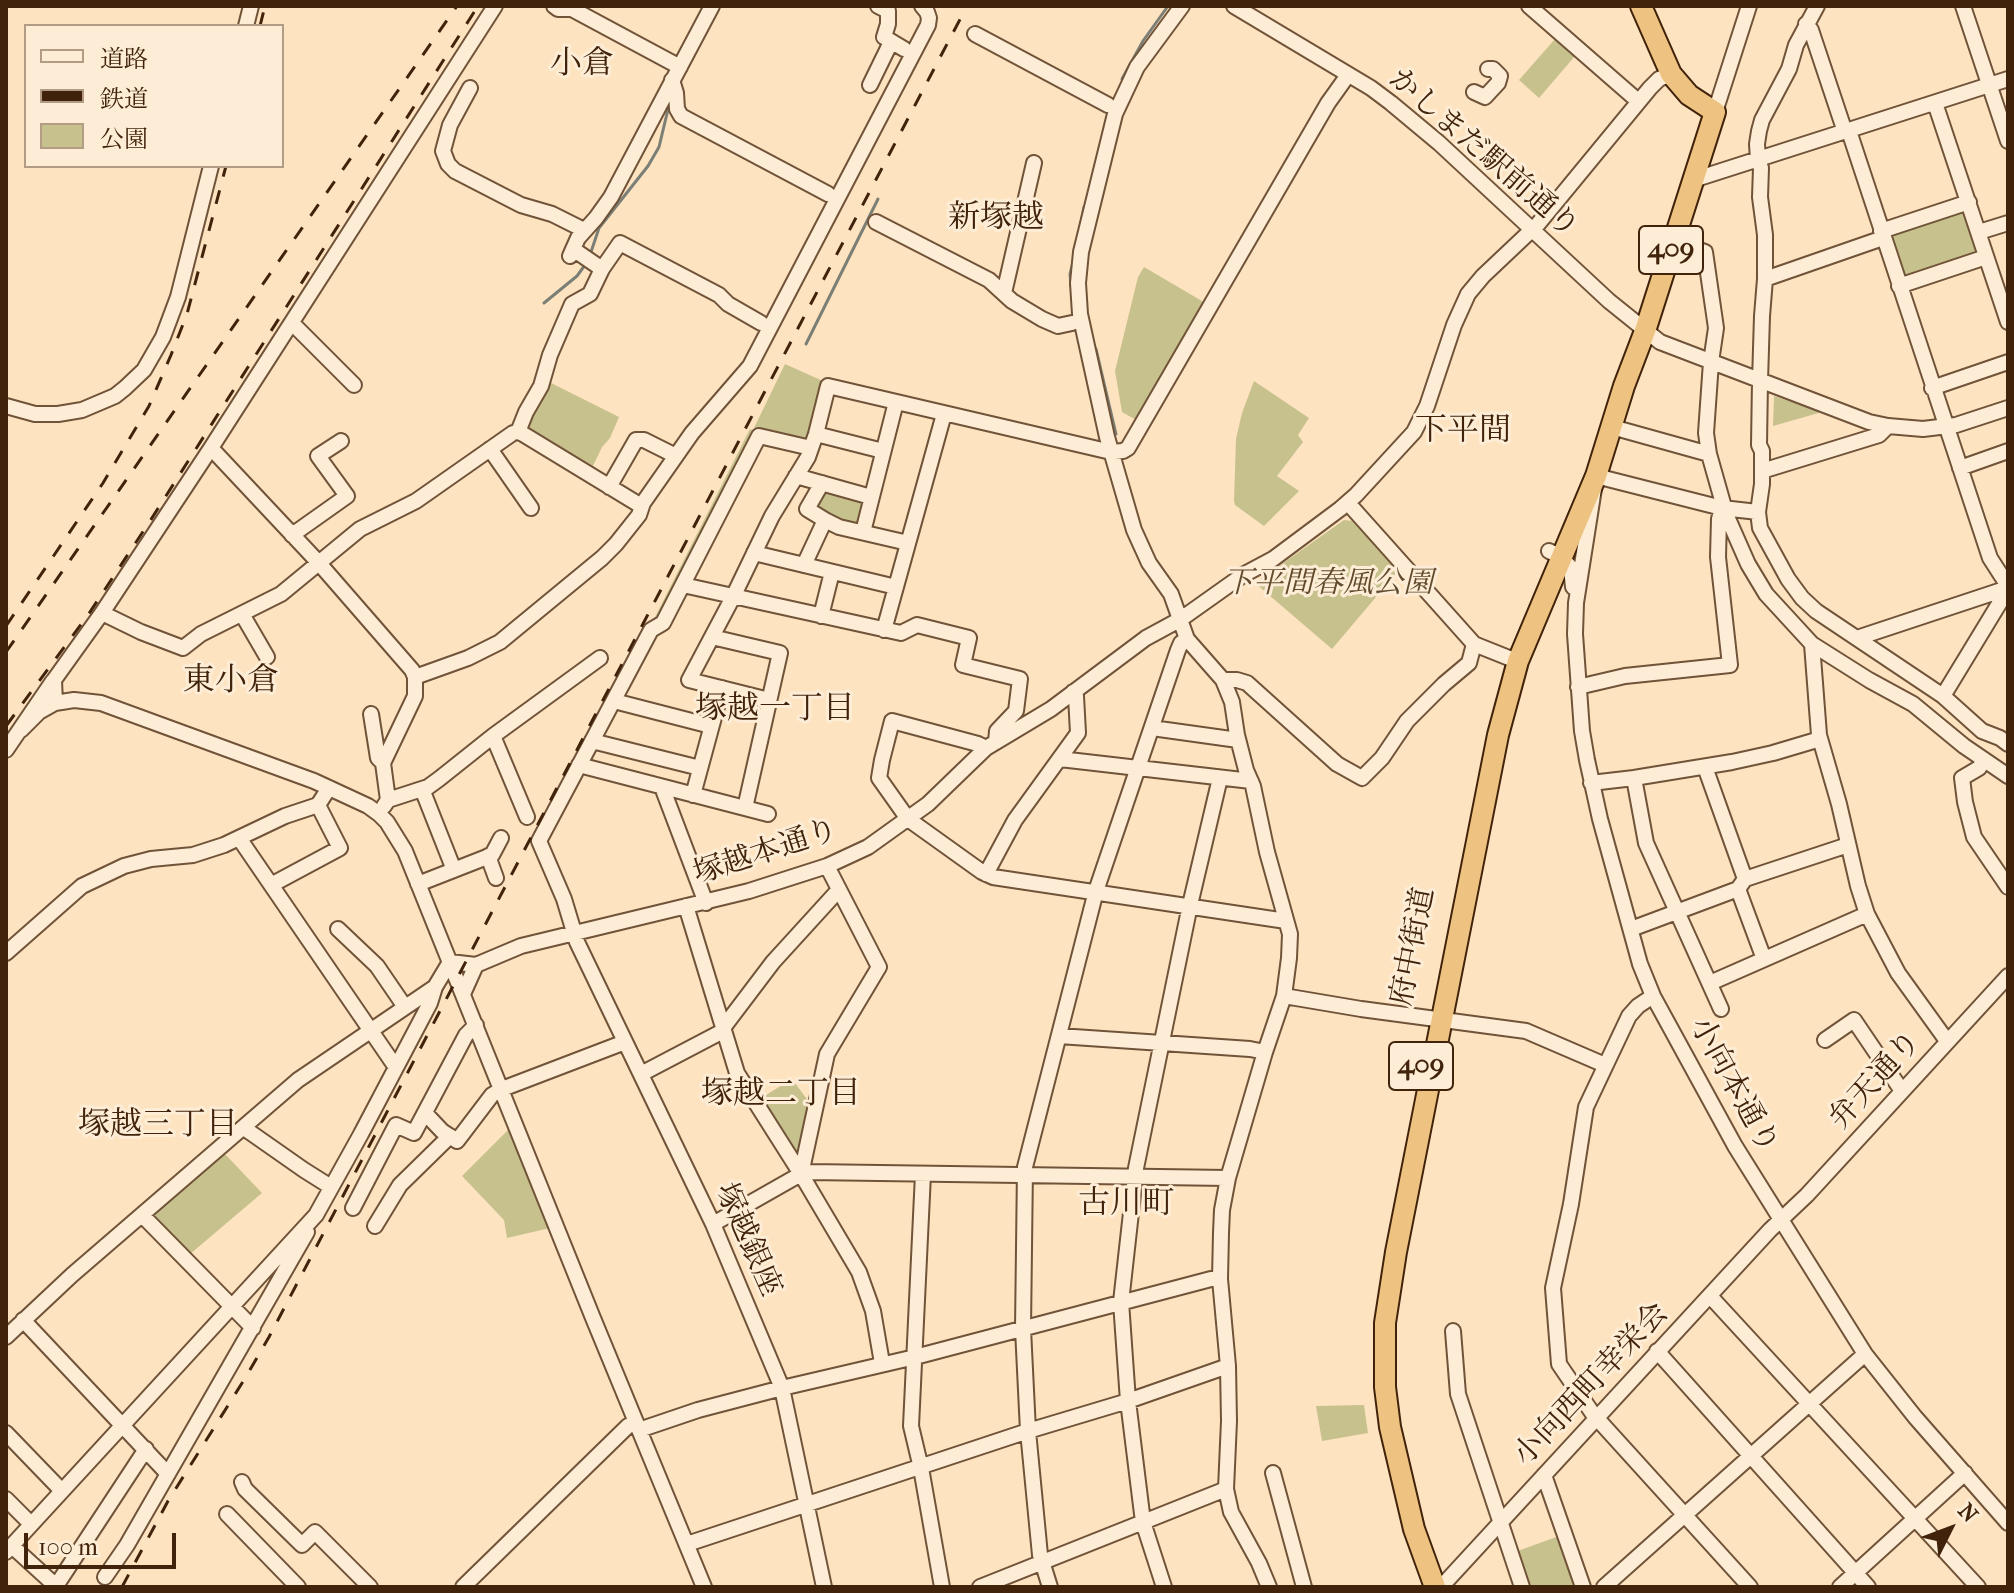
<!DOCTYPE html>
<meta charset="utf-8">
<style>
body{margin:0}
#map{position:relative;width:2014px;height:1593px;overflow:hidden;background:#fde3c0;font-family:"IM FELL French Canon","Noto Serif JP",serif}
canvas{display:block}
.frame{position:absolute;inset:0;border:8px solid #41230b;pointer-events:none}
.legend{position:absolute;left:24px;top:24px;width:260px;height:144px;box-sizing:border-box;background:#feedd6;border:2px solid #b29c85;margin:0;padding:10px 14px;list-style:none;font-size:24px;color:#41230b}
.legend li{display:flex;align-items:center;gap:16px;height:40px}
.legend b{width:40px;border:2px solid #b29c85}
.north{position:absolute;left:1910px;top:1489px;width:80px;height:80px;-webkit-text-stroke:6px #feedd6;paint-order:stroke;rotate:48deg;font-size:22px;font-weight:700;line-height:32px;text-align:center;color:#41230b}
.north::after{content:'';display:block;margin:auto;width:28px;height:36px;background:#41230b;clip-path:polygon(50% 0,100% 100%,50% 72%,0 100%)}
.scale{position:absolute;left:24px;top:1533px;width:152px;height:36px;box-sizing:border-box;border:4px solid #41230b;border-top:0;padding-left:10px;font-size:24px;line-height:28px;white-space:nowrap;color:#41230b;-webkit-text-stroke:6px #feedd6;paint-order:stroke}
</style>
<div id="map">
<canvas width="2014" height="1593"></canvas>
<div class="frame"></div>
<ul class="legend">
<li><b style="height:10px;background:#feedd6"></b>道路</li>
<li><b style="height:10px;background:#41230b"></b>鉄道</li>
<li><b style="height:22px;background:#c7c18d"></b>公園</li>
</ul>
<div class="north">N</div>
<div class="scale">100 m</div>
</div>
<script>
const g = document.querySelector('canvas').getContext('2d');
g.lineJoin = 'round';
function fill(path, color) { g.fillStyle = color; g.fill(path, 'evenodd'); }
const poly = rows => new Path2D(rows.map(r => 'M' + r).join(''));
function strokePath(path, color, width, dash) { g.strokeStyle = color; g.lineWidth = width; g.lineCap = dash ? 'butt' : 'round'; g.setLineDash(dash || []); g.stroke(path); }
function drawText(font, color, halo, rows, align = 'center') {
  g.font = font + ' "IM FELL French Canon","Noto Serif JP",serif'; g.lineWidth = 6; g.setLineDash([]); g.textBaseline = 'middle'; g.strokeStyle = halo; g.fillStyle = color; for (const [text, x, y, turn = 0] of rows) {
    g.save(); g.translate(x, y); g.rotate((+turn || 0) * Math.PI / 180); g.textAlign = isNaN(turn) ? turn : align; if (halo) g.strokeText(text, 0, 0); g.fillText(text, 0, 0); g.restore();
  }
}
fill(poly([
 [1555,39,1560,39,1575,52,1575,56,1539,98,1519,80],
 [1965,207,1982,255,1905,279,1890,233],
 [1144,267,1207,304,1138,421,1122,412,1115,371,1138,277],
 [785,364,823,381,809,440,805,442,754,428],
 [547,381,619,417,610,438,602,447,591,470,523,428],
 [1254,381,1309,418,1298,435,1303,442,1277,476,1299,491,1264,526,1235,505,1234,501,1236,439,1242,413],
 [1774,396,1822,412,1773,426],
 [750,429,756,431,662,615,651,625],
 [825,488,866,499,859,526,839,523,813,507],
 [1344,520,1352,521,1398,571,1332,649,1255,583],
 [792,1079,812,1106,800,1167,758,1100],
 [509,1129,550,1228,507,1238,504,1220,462,1176],
 [224,1153,262,1193,189,1255,153,1220,153,1214],
 [1364,1405,1368,1433,1322,1441,1316,1406],
 [1559,1536,1576,1587,1526,1587,1515,1552]
]), '#c7c18d');
strokePath(poly([
 [1122,79,1143,41,1168,6],
 [1081,223,1084,207],
 [590,255,599,228,648,166,659,147,670,101],
 [1071,286,1070,274,1074,258],
 [544,303,577,276,585,265],
 [806,344,878,199],
 [1096,349,1116,434]
]), '#7b7f75', 3);
const minor = poly([
 [554,6,558,9,572,9,680,67],
 [878,6,888,11,888,24,884,37,904,49],
 [1182,6,1137,67,1115,114,1081,252,1078,283,1080,314,1107,437,1134,530,1149,563,1171,594,1187,639,1223,680,1232,702,1237,735,1246,770,1253,786,1267,852,1290,934,1289,958,1284,996,1265,1052,1228,1178,1222,1210,1221,1233,1220,1279,1228,1366,1229,1421,1226,1489,1231,1512,1259,1563,1269,1587],
 [1234,6,1371,88,1391,103,1439,143,1609,301,1660,342,1869,422,1888,426,1923,429,1956,425,2008,408],
 [1529,6,1638,101],
 [1817,6,1796,45,1789,69,1762,120,1759,131,1757,144,1758,160,1761,168,1760,197,1765,235,1765,279,1762,316,1760,381,1759,445,1762,451,1762,484,1758,512,1760,528,1788,579,1802,598,1816,611,1943,696,1982,731,2000,738,2008,744],
 [1963,6,2008,141],
 [1806,24,1811,30,1845,132],
 [246,26,251,6],
 [975,34,1108,105],
 [672,80,676,93,677,109,681,116,828,194],
 [870,85,891,42],
 [470,88,450,125,443,151,448,164,455,171,521,205,552,214,584,230],
 [1474,92,1485,97,1498,83,1500,76,1493,69,1488,69],
 [1935,103,2008,322],
 [1715,112,1749,6],
 [1849,131,1990,558,2008,586],
 [1693,180,2008,79],
 [876,222,989,280,1012,301,1042,319,1058,326,1072,323],
 [1881,231,1969,202],
 [1979,232,2008,223],
 [1674,241,1705,252,1716,328,1711,362,1706,433,1709,454,1726,514,1748,564,1766,594,1812,644,1869,680,1913,704,1964,746,2008,776],
 [573,249,602,269],
 [570,256,578,238,596,218,611,197,712,6],
 [1765,279,1883,238],
 [1899,286,1986,257],
 [1004,293,1034,163],
 [292,323,354,385],
 [1932,388,2008,362],
 [6,406,35,414,58,414,82,410,115,396,125,388,144,370,163,337,178,297,211,166],
 [1612,427,1709,454],
 [518,432,526,412,541,386,550,355,572,304,590,294,602,269,620,243,719,295,728,304,761,323],
 [816,434,883,451],
 [211,448,318,562,412,670,415,677,415,696,383,763,388,800],
 [811,448,759,436,663,623,651,630,539,841,564,899,577,942,713,1224,782,1388,824,1587],
 [490,449,531,508],
 [1960,468,2008,451],
 [1762,471,1879,435,1888,426],
 [796,476,871,497],
 [822,483,807,509,825,520],
 [609,487,636,440,644,440,676,456],
 [1348,503,1474,644,1509,658],
 [1758,512,1722,508,1596,476,1576,603,1575,634,1582,731,1587,760,1600,819,1640,964,1653,996,1735,1146,1865,1354,1915,1417,2008,1523],
 [863,532,896,402],
 [292,535,347,496,318,456,341,441],
 [1549,551,1561,557,1571,568,1573,587],
 [754,553,896,587],
 [804,565,825,520,839,527,908,543],
 [683,585,901,633,917,625,969,638,963,665,1020,679,1016,711,997,731,996,742],
 [102,613,141,632,183,648,201,634,281,594,360,529,416,501,513,433,518,432,523,434,638,504,643,503,692,433,750,366,928,25,929,18,927,12,922,6],
 [242,614,267,657],
 [821,616,832,572],
 [884,630,944,414],
 [712,637,780,653,745,808],
 [1857,638,2008,588],
 [1812,644,1819,735,1839,804,1858,886,1867,914,1898,973,1947,1041],
 [415,677,468,658,500,642,602,558,616,544,639,515,643,503],
 [1223,680,1237,680,1247,683,1337,764,1362,778,1382,758,1407,721,1444,684,1469,663,1474,644],
 [1578,687,1625,676,1730,665,1718,557,1719,519,1722,508],
 [1943,696,2008,589],
 [769,700,689,680,733,597,772,516,808,457,816,434,828,386,1111,452,1123,451,1128,448,1328,103,1348,75],
 [614,701,711,726],
 [55,703,54,680,102,613,211,448,495,6],
 [371,714,378,758,383,763],
 [1152,728,1238,740],
 [21,730,39,712,55,703,74,700,101,703,314,781,368,806,379,814,387,822,405,851,593,1318,704,1587],
 [493,736,527,817],
 [592,741,700,768],
 [986,748,978,744,892,721,882,760,879,778,908,819,982,872,993,877,1286,921],
 [6,750,53,681],
 [1060,759,1251,781],
 [1984,760,1979,768,1962,778,1965,802,1974,837,2008,887],
 [579,765,768,814],
 [1705,767,1745,879],
 [1634,778,1646,843,1721,1009],
 [1591,783,1634,778,1732,762,1773,753,1820,739],
 [662,787,706,903],
 [422,789,454,870],
 [693,795,722,688],
 [384,806,388,800,428,787,439,779,493,736,600,658],
 [239,838,395,1066],
 [488,856,496,878],
 [827,866,879,967,827,1054,801,1174,859,1272,873,1311,882,1363],
 [986,874,1015,820,1078,733,1076,696,1073,692],
 [418,884,492,855,501,838],
 [271,885,340,848,318,805],
 [1738,889,1764,959],
 [686,906,737,1073,801,1174],
 [338,929,377,966,405,1007],
 [1631,929,1738,889,1745,879,1848,845],
 [6,953,82,886,124,866,151,859,193,855,224,845,285,816,318,805,329,788],
 [1710,983,1867,914],
 [463,994,476,965,521,946,749,891,827,866,868,847,928,804,986,748,1051,709,1146,638,1181,619,1243,575,1273,559,1340,509,1356,495,1414,432,1427,406,1454,325,1468,294,1483,276,1538,224,1650,88,1659,79,1671,74],
 [1284,996,1361,1009,1526,1031,1605,1065],
 [1653,996,1638,1006,1629,1016,1586,1107,1571,1204,1553,1288,1559,1364,1593,1414,1750,1587],
 [723,1028,773,962,835,894,839,892],
 [1059,1036,1250,1049,1265,1052],
 [1825,1040,1854,1020,1902,1091],
 [641,1074,723,1031],
 [425,1113,442,1131,457,1141,492,1095,502,1089,625,1042],
 [244,1128,304,1170,331,1187],
 [923,1174,911,1426,921,1468,942,1587],
 [353,1208,396,1125,414,1133,466,1035,476,1025],
 [142,1215,253,1328],
 [713,1224,801,1174,810,1172,1228,1178],
 [375,1226,400,1185,450,1136],
 [1710,1296,1978,1587],
 [23,1320,168,1474],
 [1453,1331,1458,1394,1522,1587],
 [6,1337,72,1275,298,1080,435,987,450,962,476,965],
 [1657,1351,1868,1587],
 [639,1430,698,1410,782,1388,915,1357,1211,1279,1220,1279],
 [6,1433,62,1491],
 [1273,1473,1304,1587],
 [1544,1475,1583,1587],
 [242,1482,245,1489,302,1545,315,1532,370,1587],
 [6,1499,31,1524],
 [227,1514,298,1587],
 [687,1544,1028,1431,1128,1401,1228,1366],
 [12,1546,57,1587],
 [6,1552,316,1215,361,1134,430,1003,435,987],
 [105,1577,127,1545,307,1232],
 [56,1586,146,1449],
 [463,1587,628,1426,636,1422],
 [980,1587,1226,1489],
 [1050,1587,1040,1555,1028,1431,1023,1329,1025,1167,1096,891,1178,650,1181,643,1187,639],
 [1164,1587,1143,1522,1128,1401,1121,1302,1136,1168,1190,905,1220,778],
 [1441,1587,1770,1230,1807,1195,2008,976],
 [1604,1587,1865,1354],
 [1840,1587,1965,1473]
]);
const highway = poly([
 [1435,1587,1414,1529,1390,1427,1385,1387,1385,1323,1396,1252,1498,735,1518,661,1596,476,1624,386,1645,331,1715,112,1689,95,1671,74,1641,6]
]);
strokePath(minor, '#705338', 18);
strokePath(highway, '#41230b', 24);
strokePath(minor, '#feedd6', 14);
strokePath(highway, '#eec280', 20);
strokePath(poly([
 [260,26,265,6],
 [6,626,103,483,149,406,171,355,187,314,226,166],
 [6,652,457,6],
 [6,726,88,615,150,521,478,6],
 [122,1587,168,1501,244,1380,269,1337,967,6]
]), '#41230b', 3, [14, 14]);
for (const [x, y, w] of [
 [1671,250,64],
 [1421,1066,64]
]) { const box = new Path2D(); box.roundRect(x - w / 2, y - 24, w, 48, 6); g.fillStyle = '#feedd6'; g.fill(box); strokePath(box, '#41230b', 2); }
drawText('bold 28px', '#41230b', null, [
 ["409",1671,250],
 ["409",1421,1066]
]);
drawText('30px', '#41230b', '#feedd6', [
 ["かしまだ駅前通り",1483,154,41],
 ["塚越本通り",766,853,-18],
 ["府中街道",1414,947,-79],
 ["弁天通り",1876,1081,-48],
 ["小向本通り",1733,1086,61],
 ["塚越銀座",747,1240,66],
 ["小向西町幸栄会",1592,1385,-47]
]);
drawText('italic 30px', '#624a2c', '#feedd6', [
 ["下平間春風公園",1328,585]
]);
drawText('32px', '#41230b', '#feedd6', [
 ["小倉",582,65],
 ["新塚越",996,219],
 ["下平間",1463,432],
 ["東小倉",231,682],
 ["塚越一丁目",775,710],
 ["塚越二丁目",781,1095],
 ["塚越三丁目",158,1126],
 ["古川町",1126,1205]
]);
</script>
